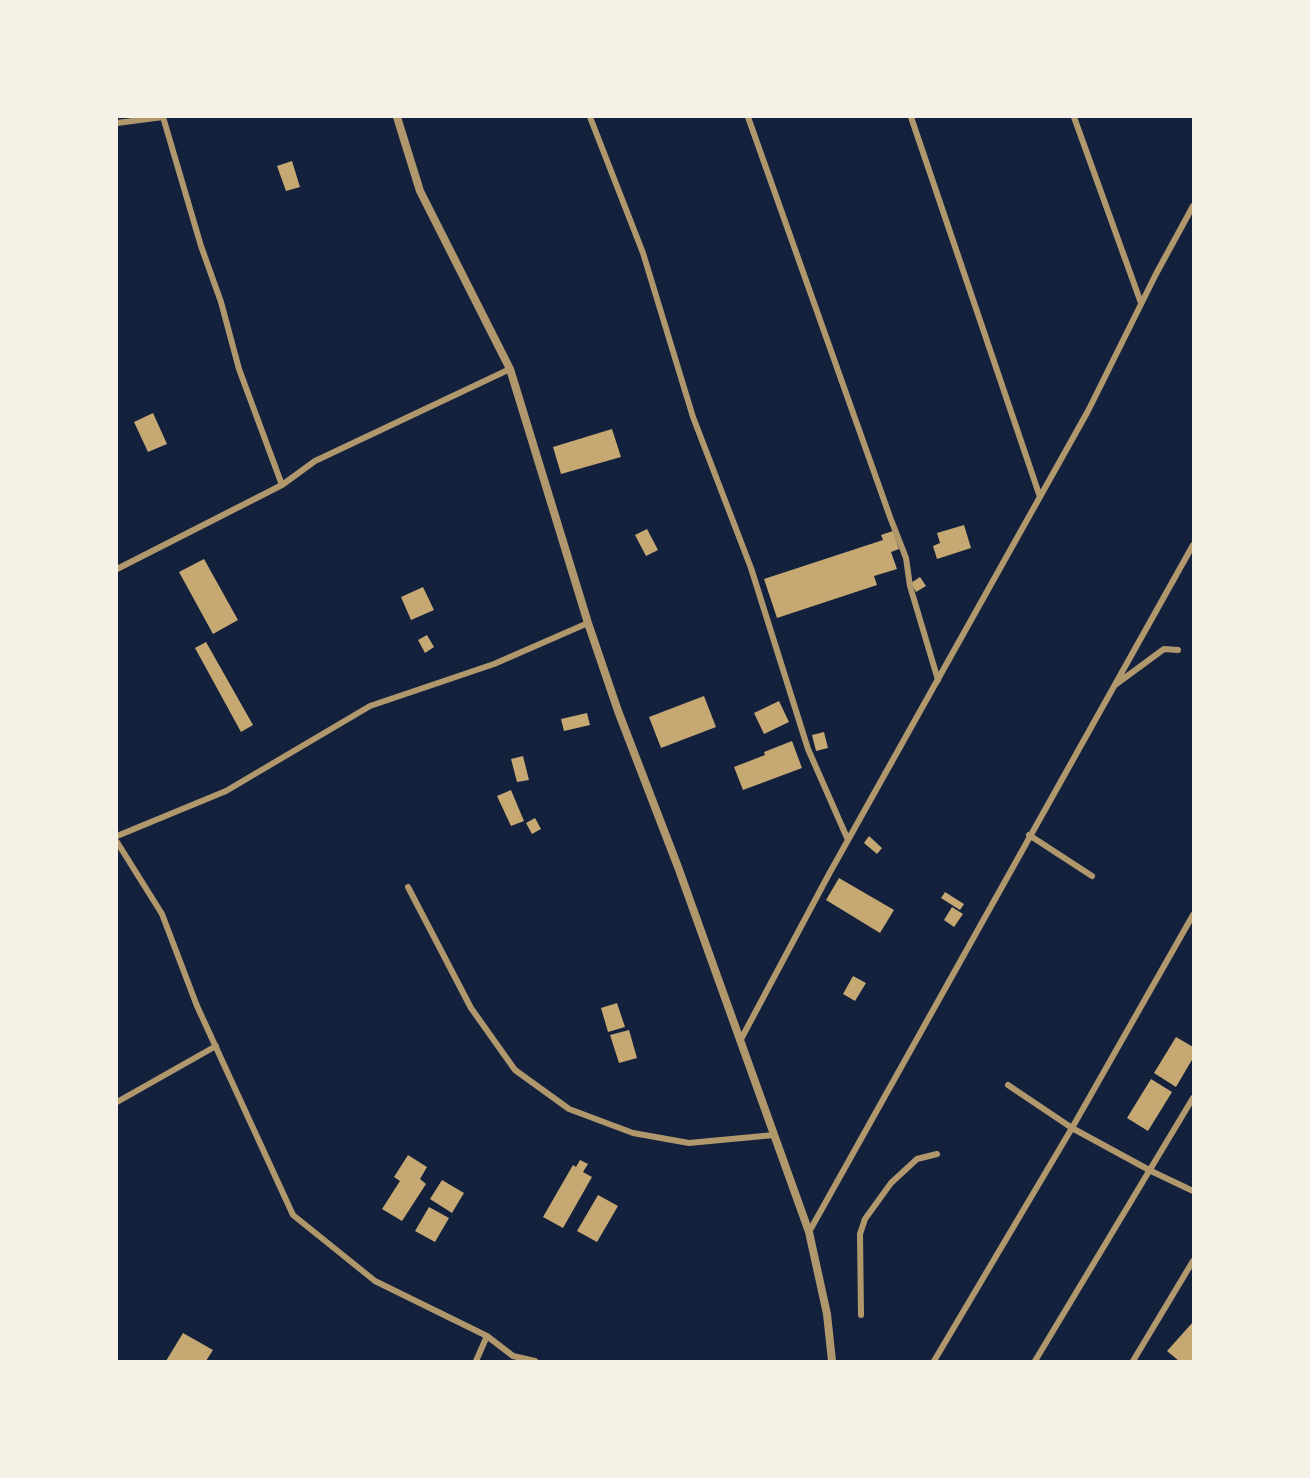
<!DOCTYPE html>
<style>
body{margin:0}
#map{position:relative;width:1310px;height:1478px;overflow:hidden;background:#14213d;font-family:"Playfair Display",serif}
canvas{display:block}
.frame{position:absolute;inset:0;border:118px solid #f6f1e7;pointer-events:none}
</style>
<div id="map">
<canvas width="1310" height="1478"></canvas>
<div class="frame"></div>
</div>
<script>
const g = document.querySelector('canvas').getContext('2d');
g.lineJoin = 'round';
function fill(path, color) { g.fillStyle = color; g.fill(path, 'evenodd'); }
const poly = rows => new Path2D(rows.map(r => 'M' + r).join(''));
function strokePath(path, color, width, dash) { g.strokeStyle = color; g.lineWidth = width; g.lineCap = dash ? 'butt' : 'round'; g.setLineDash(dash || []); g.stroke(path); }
fill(poly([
 [292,161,300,187,286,191,277,166],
 [153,413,167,444,148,452,134,422],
 [612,429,621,457,561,474,553,447],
 [964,525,971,548,937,559,933,546,940,543,937,533],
 [647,529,658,550,646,556,635,535],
 [893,531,899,549,891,552,897,569,874,576,877,585,777,618,764,579,883,540,881,535],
 [204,559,238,620,213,634,179,572],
 [920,577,926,586,916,592,911,583],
 [423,587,434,610,411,620,401,597],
 [427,635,434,647,425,653,418,640],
 [206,642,253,725,241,732,195,648],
 [704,696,716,727,661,748,649,717],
 [779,701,789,722,764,734,754,713],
 [587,713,590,725,564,731,561,719],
 [824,732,828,748,816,751,812,735],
 [792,741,802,768,743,790,734,767,765,755,764,752],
 [523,756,529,780,517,782,511,759],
 [511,790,524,821,511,826,497,796],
 [535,818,541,829,532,834,526,823],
 [869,836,882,848,877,854,864,843],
 [839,878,894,910,880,933,826,900],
 [945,892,964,904,960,910,941,898],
 [952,907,963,914,954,927,944,920],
 [853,976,866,983,855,1001,843,994],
 [617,1003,625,1027,608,1032,601,1008],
 [629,1030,637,1058,619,1063,610,1035],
 [1176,1037,1193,1047,1193,1058,1176,1087,1154,1073],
 [1151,1079,1172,1092,1148,1131,1127,1118],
 [408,1155,427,1167,420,1179,426,1184,402,1221,382,1209,400,1181,394,1177],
 [580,1160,588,1164,583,1172,592,1177,563,1228,543,1217,573,1165,576,1167],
 [442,1180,464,1193,452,1213,430,1199],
 [598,1195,618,1206,597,1242,577,1231],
 [429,1207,449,1218,435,1242,415,1231],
 [1193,1322,1193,1361,1179,1361,1167,1351],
 [183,1333,213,1350,206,1361,166,1361]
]), '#c6a872');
strokePath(poly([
 [163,117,201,246,221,302,239,369,282,485],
 [590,117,643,253,693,417,751,568,808,749,848,840],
 [748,117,890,517,906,558,910,586,938,680],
 [911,117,1040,497],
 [1074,117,1141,303],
 [117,123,163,117],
 [117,569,282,485,315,461,510,369],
 [1115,685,1164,649,1178,650],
 [1029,835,1092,876],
 [117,836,226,791,370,706,494,664,588,623],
 [117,842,162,914,197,1006,293,1215,375,1281,487,1336],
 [408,887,471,1008,515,1070,569,1109,633,1133,689,1143,774,1135],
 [740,1041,829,874,1088,411,1156,274,1193,206],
 [1008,1085,1072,1128,1151,1171,1193,1191],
 [117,1102,216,1046],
 [809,1232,1193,545],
 [861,1315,860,1234,865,1219,891,1183,917,1159,937,1154],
 [476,1361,487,1336,513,1356,535,1361],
 [934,1361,1072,1128,1193,915],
 [1035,1361,1193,1098],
 [1133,1361,1193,1261]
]), '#b1986c', 6);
strokePath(poly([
 [397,117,420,191,510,369,588,623,618,711,678,867,809,1232,827,1314,832,1361]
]), '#b1986c', 8);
</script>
